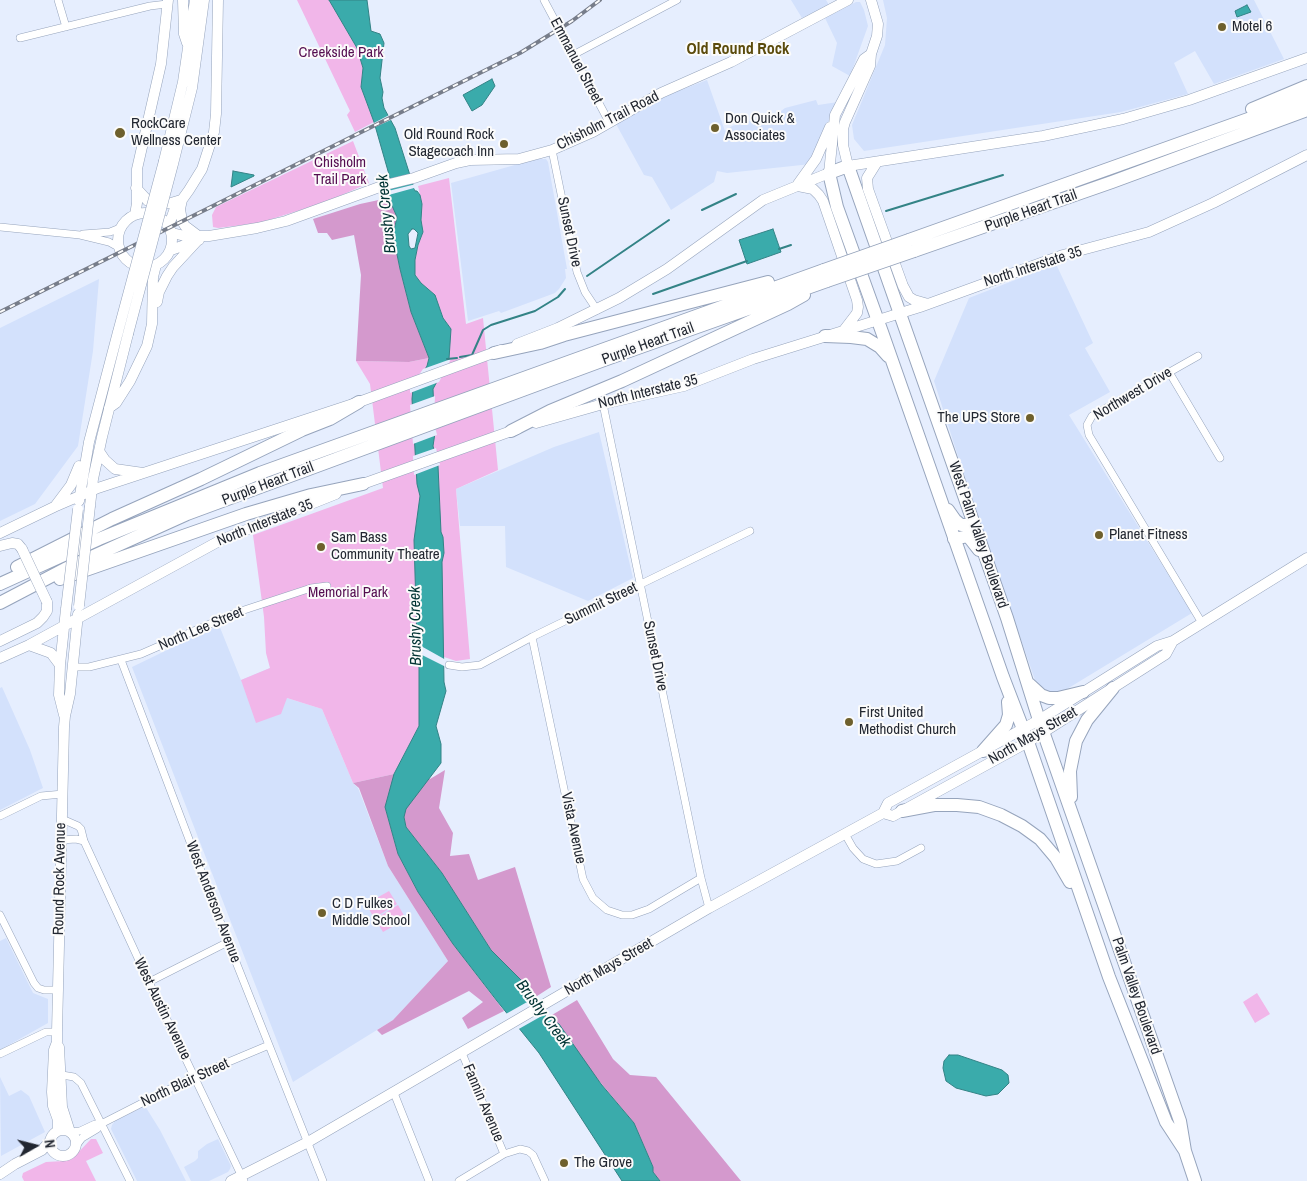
<!DOCTYPE html>
<style>
body{margin:0}
#map{position:relative;width:1307px;height:1181px;overflow:hidden;background:#e6eefe;font-family:"Archivo Narrow",sans-serif}
canvas{display:block}
.north{position:absolute;left:10px;top:1121px;width:50px;height:50px;-webkit-text-stroke:4px #fbfbfb;paint-order:stroke;rotate:82deg;font-size:14px;font-weight:700;line-height:20px;text-align:center;color:#222731}
.north::after{content:'';display:block;margin:auto;width:18px;height:22px;background:#222731;clip-path:polygon(50% 0,100% 100%,50% 72%,0 100%)}
</style>
<div id="map">
<canvas width="1307" height="1181"></canvas>
<div class="north">N</div>
</div>
<script>
const g = document.querySelector('canvas').getContext('2d');
g.lineJoin = 'round';
function fill(path, color) { g.fillStyle = color; g.fill(path, 'evenodd'); }
const poly = rows => new Path2D(rows.map(r => 'M' + r).join(''));
function strokePath(path, color, width, dash) { g.strokeStyle = color; g.lineWidth = width; g.lineCap = dash ? 'butt' : 'round'; g.setLineDash(dash || []); g.stroke(path); }
function drawText(font, color, halo, rows, align = 'center') {
  g.font = font + ' "Archivo Narrow",sans-serif'; g.lineWidth = 4; g.setLineDash([]); g.textBaseline = 'middle'; g.strokeStyle = halo; g.fillStyle = color; for (const [text, x, y, turn = 0] of rows) {
    g.save(); g.translate(x, y); g.rotate((+turn || 0) * Math.PI / 180); g.textAlign = isNaN(turn) ? turn : align; if (halo) g.strokeText(text, 0, 0); g.fillText(text, 0, 0); g.restore();
  }
}
fill(poly([
 [791,0,826,0,829,5,802,18],
 [883,0,1254,0,1284,59,1214,84,1195,51,1174,63,1188,94,1121,112,864,151,854,139,852,125,885,45,887,18],
 [856,2,860,2,864,10,868,26,850,76,832,66,837,43,825,18],
 [707,80,725,131,732,126,780,112,785,108,816,100,818,105,838,102,817,145,811,164,727,173,717,171,714,182,671,210,652,177,644,175,616,124,660,98],
 [536,159,546,159,548,162,567,269,565,269,566,278,559,289,555,293,501,313,499,311,468,321,451,183],
 [1056,264,1093,343,1085,348,1110,392,1069,415,1192,613,1062,692,1050,695,1040,691,1035,680,964,475,934,381,969,298],
 [99,279,93,351,78,446,35,504,0,521,0,328],
 [599,432,633,578,588,601,506,567,505,526,460,526,456,489,554,447],
 [219,625,241,680,270,668,287,698,322,709,353,783,358,788,388,866,448,961,393,1020,293,1082,132,667],
 [2,687,30,750,43,788,0,810,0,688],
 [6,938,33,993,48,999,48,1023,0,1050,0,941],
 [0,1077,9,1096,21,1090,29,1096,45,1132,1,1156],
 [145,1106,160,1130,186,1181,137,1181,111,1129,112,1125,115,1121],
 [218,1139,231,1166,230,1169,228,1172,209,1181,191,1181,184,1167,195,1161,198,1158,198,1151,207,1144]
]), '#d3e1fc');
fill(poly([
 [297,0,329,0,357,48,363,68,361,87,374,122,355,132,347,115,350,111],
 [353,141,369,183,326,202,259,223,218,228,213,227,212,215,216,207],
 [449,178,466,324,483,318,498,470,456,489,470,659,456,661,444,657,419,644,419,726,394,774,353,783,322,709,287,698,281,714,256,723,241,680,270,668,266,653,264,617,253,535,383,488,370,384,356,361,409,362,429,358,427,366,451,329,443,318,435,295,421,283,415,275,415,260,418,245,423,232,421,220,422,204,418,186],
 [389,891,397,904,374,918,366,904],
 [398,905,406,919,383,932,375,919],
 [1257,993,1270,1014,1255,1023,1243,1002],
 [91,1139,96,1139,103,1153,86,1161,96,1181,24,1181,22,1177,23,1173,46,1162,64,1161,72,1159]
]), '#f1b6e9');
fill(poly([
 [388,198,391,200,397,217,393,235,400,269,411,312,429,358,409,362,356,361,361,275,354,235,332,240,327,233,318,233,313,219,360,204],
 [445,770,439,808,453,833,450,856,469,854,478,880,515,867,551,987,534,998,529,988,491,950,442,873,406,827,404,817,385,807,398,854,418,892,453,944,504,1011,468,1029,462,1018,483,1002,469,991,382,1035,377,1030,393,1020,448,961,388,866,359,788,353,783,394,774,430,779],
 [577,1000,613,1059,630,1075,656,1077,741,1181,660,1181,653,1172,653,1167,634,1123,547,1018]
]), '#d499cd');
const water = poly([
 [329,0,367,0,371,31,380,34,384,43,380,78,383,92,382,98,384,108,395,128,415,191,417,191,420,195,422,204,421,220,423,232,418,245,415,260,415,275,421,283,435,295,443,318,451,329,449,359,433,389,435,433,433,446,438,466,441,532,443,537,444,553,442,562,444,682,446,691,436,726,441,744,441,763,406,809,404,817,406,827,442,873,491,950,529,988,547,1018,559,1024,601,1084,634,1123,653,1167,653,1172,660,1181,622,1181,539,1053,497,1001,453,944,418,892,398,854,385,807,394,774,419,726,419,644,417,642,414,540,420,496,417,484,412,399,413,389,427,366,429,358,411,312,400,269,393,235,397,217,386,192,390,178,374,122,361,87,363,68,357,48,329,0],
 [412,229,414,229,418,233,415,248,411,249,409,246,408,234,412,229],
 [1247,5,1251,12,1237,17,1235,11,1247,5],
 [492,79,495,86,482,105,472,111,463,95,492,79],
 [233,171,254,175,254,176,231,187,233,171],
 [773,229,781,252,747,264,739,240,773,229],
 [949,1055,958,1055,1002,1070,1008,1075,1009,1083,998,1094,986,1096,956,1088,946,1081,943,1068,944,1061,949,1055]
]);
fill(water, '#3aabab');
strokePath(water, '#338386', 1);
fill(poly([
 [391,114,393,119,373,128,372,124],
 [416,184,417,188,419,189,415,190,414,188,385,196,384,192],
 [451,359,439,382,410,393,410,388,423,369],
 [435,396,434,422,437,435,413,444,410,405],
 [436,448,440,465,414,475,413,456],
 [421,646,446,660,446,667,418,653],
 [536,997,547,1013,517,1030,504,1015]
]), '#e6eefe');
strokePath(poly([
 [702,210,736,194],
 [886,211,1003,175],
 [779,249,791,245],
 [587,276,669,220],
 [653,294,747,261],
 [460,357,472,355,483,330,491,325,535,311,558,297,565,289],
 [447,359,457,358]
]), '#338386', 2);
const street = poly([
 [58,0,66,27],
 [544,0,609,122],
 [20,38,150,6,167,4],
 [573,55,677,0],
 [552,150,577,272,585,292,597,310],
 [0,227,80,235,109,242,118,247],
 [83,234,110,232,120,228],
 [1198,356,1092,416,1087,425,1089,435,1202,623],
 [1169,372,1220,458],
 [603,404,701,878,709,908],
 [532,637,583,879,593,898,607,910,622,915,632,915,649,909,701,878],
 [121,660,228,942,323,1181],
 [449,665,462,667,480,665,532,637,750,531],
 [73,667,89,667,141,654,235,613,311,588,327,586],
 [0,816,41,796,63,794],
 [62,819,78,826,81,829,84,841,149,982,244,1181],
 [845,834,853,848,863,859,876,864,897,861,921,848],
 [61,840,76,839,84,841],
 [0,915,34,983,38,988,44,990,59,990],
 [149,982,228,942],
 [462,1053,504,1154],
 [0,1054,46,1032,57,1032],
 [62,1075,74,1077,81,1083,130,1181],
 [394,1093,429,1181],
 [71,1132,80,1131,95,1124,101,1124,195,1076,269,1045],
 [76,1146,82,1138,97,1129,101,1124],
 [459,1181,504,1154,520,1149,528,1151,533,1155,545,1181]
]);
const secondary = poly([
 [183,0,184,34,187,43],
 [871,0,878,24,877,36,871,54,870,66,845,122,843,129,843,145,848,166,1043,136,1123,119,1189,100,1307,58],
 [164,161,183,82,195,0],
 [877,162,867,178,868,189,903,286,909,297,914,300,928,304],
 [173,164,192,88,204,0],
 [798,184,816,159,830,127],
 [798,186,813,189,819,195,823,201,857,300,858,307,857,313,844,330],
 [136,188,148,201,155,204,171,203,181,200],
 [182,200,180,209,182,221,185,226,197,235],
 '118 240a27 27 0 1 1 54 0a27 27 0 1 1-54 0Z',
 [135,215,137,203,137,169,161,64,168,0],
 [169,225,174,211,189,190,202,169,214,132,216,114,218,0],
 [172,233,185,236,209,236,257,228,286,221,385,185,414,178,456,163,470,160,519,159,552,150,593,132,661,93,731,62,848,0],
 [171,250,199,240],
 [157,302,159,292,167,276,173,267,198,240],
 [517,344,558,328,619,298,667,269,763,200,829,173,835,115,864,59,871,54],
 [109,408,116,403,130,381,147,346,152,324,153,277,156,265],
 [536,423,603,404,684,386,753,359,920,307,1063,255,1149,232,1213,203,1307,155],
 [99,451,105,460,115,469,143,473],
 [357,486,517,429],
 [79,501,89,442,118,332],
 [56,505,71,485,79,466],
 [90,506,93,479,102,437,128,334],
 [0,533,54,507,98,488,359,402,501,350],
 [0,546,12,543,18,544,22,549],
 [0,641,37,623,43,617,47,611,47,602],
 [29,645,51,653,60,665],
 [0,658,29,645,221,540,336,494],
 [64,715,59,695,60,665,66,609],
 [883,813,893,816,1028,742,1166,654,1173,641],
 [59,1047,62,1107,70,1132],
 '50 1143a13 13 0 1 1 26 0a13 13 0 1 1-26 0Z',
 [58,1131,58,1120,53,1106,52,1092,54,1050,57,1042,57,1032,64,727,65,716,70,694,78,614],
 [0,1174,15,1164,42,1150,50,1141],
 [231,1181,308,1142,709,908,883,813,888,803,1039,720,1157,646,1173,641,1307,558]
]);
const highway = poly([
 [1252,109,1307,86],
 [909,240,1307,98],
 [914,251,1112,182,1307,110],
 [825,336,851,337,867,339,880,347,888,356],
 [494,353,540,343,564,335,768,282],
 [511,431,550,411,622,381,788,304,804,295],
 [948,510,955,520,961,525,974,525],
 [954,539,968,536,979,550],
 [17,567,112,519,201,479,302,430,330,419,359,402],
 [60,579,246,514,311,495,363,484],
 [0,584,99,539,260,473,824,270],
 [0,603,65,569,187,514,604,360,827,281],
 [1029,684,1041,695,1049,698,1058,698,1083,692],
 [983,751,1006,725,1009,715,1008,702],
 [1071,797,1070,771,1076,741,1087,720,1113,688],
 [902,811,934,805,957,805,979,807,1001,815,1022,826,1040,839,1056,858,1070,882],
 [1185,1151,1166,1122,1109,977,1028,742,1003,677,882,332,837,207,829,173,848,166,1007,618,1039,720,1180,1121,1185,1151,1195,1181]
]);
strokePath(street, '#96a4bc', 8);
strokePath(secondary, '#96a4bc', 11);
strokePath(highway, '#96a4bc', 14);
strokePath(street, '#fff', 7);
strokePath(secondary, '#fff', 10);
strokePath(highway, '#fff', 12);
const rail = poly([
 [0,312,520,53,572,21,600,0]
]);
strokePath(rail, '#777d8a', 4);
strokePath(rail, '#fbfbfb', 2, [5.5]);
const secondaryBridge = poly([
 [118,332,164,161],
 [128,334,173,164],
 [22,549,47,602],
 [79,606,90,506],
 [66,609,78,509]
]);
const highwayBridge = poly([
 [824,270,909,240],
 [827,281,914,251]
]);
strokePath(secondaryBridge, '#96a4bc', 11, []);
strokePath(highwayBridge, '#96a4bc', 14, []);
strokePath(secondaryBridge, '#fff', 10);
strokePath(highwayBridge, '#fff', 12);
for (const [x, y, r, color] of [
 [1222,27,5,"#6e602d"],
 [715,128,5,"#6e602d"],
 [120,133,6,"#6e602d"],
 [504,144,5,"#6e602d"],
 [1030,418,5,"#6e602d"],
 [1099,535,5,"#6e602d"],
 [321,547,5,"#6e602d"],
 [849,722,5,"#6e602d"],
 [322,913,5,"#6e602d"],
 [564,1163,5,"#6e602d"]
]) { const dot = new Path2D(); dot.arc(x, y, r, 0, 2 * Math.PI); g.fillStyle = color; g.fill(dot); strokePath(dot, '#fbfbfb', 2); }
drawText('15px', '#222731', '#fbfbfb', [
 ["Motel 6",1232,27],
 ["Don Quick &",725,119],
 ["Associates",725,136],
 ["RockCare",131,124],
 ["Wellness Center",131,141],
 ["Old Round Rock",494,135,"right"],
 ["Stagecoach Inn",494,152,"right"],
 ["The UPS Store",1020,418,"right"],
 ["Planet Fitness",1109,535],
 ["Sam Bass",331,538],
 ["Community Theatre",331,555],
 ["First United",859,713],
 ["Methodist Church",859,730],
 ["C D Fulkes",332,904],
 ["Middle School",332,921],
 ["The Grove",574,1163]
], 'left');
drawText('15px', '#540d50', '#fbfbfb', [
 ["Creekside Park",341,53],
 ["Chisholm",340,163],
 ["Trail Park",340,180],
 ["Memorial Park",348,593]
]);
drawText('15px', '#222731', '#fbfbfb', [
 ["Emmanuel Street",576,61,62],
 ["Chisholm Trail Road",608,121,-27],
 ["Purple Heart Trail",1031,211,-20],
 ["Sunset Drive",569,232,78],
 ["North Interstate 35",1033,267,-18],
 ["Purple Heart Trail",648,344,-20],
 ["North Interstate 35",648,392,-14],
 ["Northwest Drive",1133,394,-31],
 ["Purple Heart Trail",268,484,-21],
 ["North Interstate 35",265,523,-22],
 ["West Palm Valley Boulevard",978,535,71],
 ["Summit Street",601,604,-26],
 ["North Lee Street",201,629,-23],
 ["Sunset Drive",655,656,78],
 ["North Mays Street",1033,736,-30],
 ["Vista Avenue",573,828,78],
 ["Round Rock Avenue",60,879,-89],
 ["West Anderson Avenue",213,902,69],
 ["North Mays Street",609,967,-30],
 ["Palm Valley Boulevard",1136,996,71],
 ["West Austin Avenue",162,1009,64],
 ["North Blair Street",185,1083,-25],
 ["Fannin Avenue",483,1103,67]
]);
drawText('bold 16px', '#5b4b0c', '#fbfbfb', [
 ["Old Round Rock",738,50]
]);
drawText('italic 16px', '#033', '#fbfbfb', [
 ["Brushy Creek",387,214,-96],
 ["Brushy Creek",416,626,-91],
 ["Brushy Creek",543,1014,53]
]);
</script>
